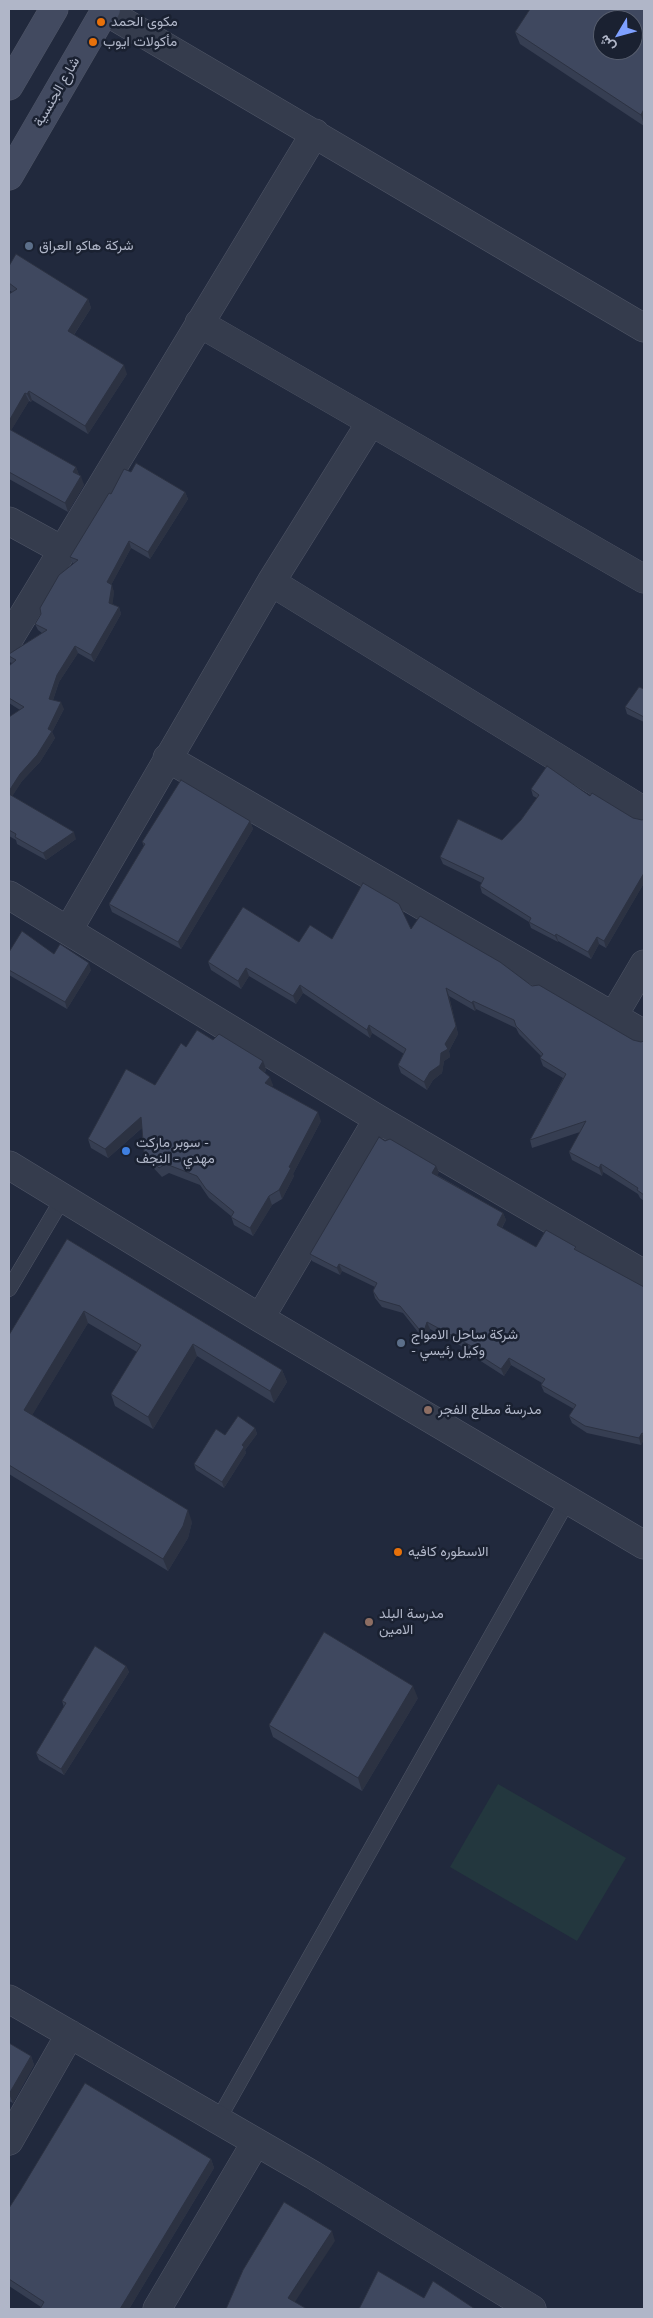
<!DOCTYPE html>
<meta charset="utf-8">
<style>
body{margin:0}
#map{position:relative;width:653px;height:2318px;overflow:hidden;background:#21293d;font-family:"PT Sans",Vazirmatn,sans-serif}
canvas{display:block}
.frame{position:absolute;inset:0;border:10px solid #b0b6c8;pointer-events:none}
.north{position:absolute;left:593px;top:10px;width:50px;height:50px;box-sizing:border-box;background:#1a2131;border:1px solid #565d6d;border-radius:50%;rotate:233deg;font-size:14px;font-weight:700;line-height:20px;text-align:center;color:#b0b6c8}
.north::after{content:'';display:block;margin:auto;width:18px;height:22px;background:#7ea0ff;clip-path:polygon(50% 0,100% 100%,50% 72%,0 100%)}
</style>
<div id="map">
<canvas width="653" height="2318"></canvas>
<div class="frame"></div>
<div class="north">ش</div>
</div>
<script>
const g = document.querySelector('canvas').getContext('2d');
g.lineJoin = 'round';
function fill(path, color) { g.fillStyle = color; g.fill(path, 'evenodd'); }
const poly = rows => new Path2D(rows.map(r => 'M' + r).join(''));
function strokePath(path, color, width, dash) { g.strokeStyle = color; g.lineWidth = width; g.lineCap = dash ? 'butt' : 'round'; g.setLineDash(dash || []); g.stroke(path); }
function drawText(font, color, halo, rows, align = 'center') {
  g.font = font + ' "PT Sans",Vazirmatn,sans-serif'; g.lineWidth = 5; g.setLineDash([]); g.textBaseline = 'middle'; g.strokeStyle = halo; g.fillStyle = color; for (const [text, x, y, turn = 0] of rows) {
    g.save(); g.translate(x, y); g.rotate((+turn || 0) * Math.PI / 180); g.textAlign = isNaN(turn) ? turn : align; if (halo) g.strokeText(text, 0, 0); g.fillText(text, 0, 0); g.restore();
  }
}
fill(poly([
 [498,1784,626,1858,577,1941,450,1867]
]), '#23373e');
const lane = poly([
 [9,1289,63,1198],
 [218,2120,568,1500]
]);
const street = poly([
 [105,11,644,328],
 [199,323,644,579],
 [9,521,62,550],
 [271,582,644,811],
 [9,639,315,133],
 [167,758,644,1034],
 [9,895,378,1119,644,1274],
 [69,929,271,582,371,422],
 [614,1015,644,964],
 [9,1165,260,1318,644,1545],
 [260,1318,378,1119],
 [9,1999,313,2175,532,2309],
 [9,2141,70,2034],
 [157,2309,256,2142]
]);
const secondary = poly([
 [9,86,54,9],
 [9,176,106,9]
]);
strokePath(lane, '#505667', 16);
strokePath(street, '#505667', 29);
strokePath(secondary, '#505667', 29);
strokePath(lane, '#353c4d', 15);
strokePath(street, '#353c4d', 28);
strokePath(secondary, '#424a60', 28);
fill(poly([
 [644,9,644,126,520,44,515,32],
 [9,266,88,299,91,308,74,335,127,374,88,434,32,400,31,402,29,401,11,430,76,467,79,475,84,485,68,512,9,479,9,294,12,292,9,290],
 [185,492,188,499,150,559,131,548,111,585,114,592,112,604,119,607,121,614,94,662,78,653,59,682,53,700,64,709,52,732,55,738,40,762,22,781,12,796,76,839,46,860,17,844,16,840,9,836,9,717,20,710,9,703,9,666,12,663,9,662,9,654,42,633,38,630,35,624,73,564,70,557,111,494],
 [644,689,644,722,627,714,625,707],
 [531,789,590,796,633,818,642,820,644,819,644,883,606,948,599,944,591,959,558,941,558,942,531,928,529,922,482,893,480,886,482,883,443,864,440,857,502,840,521,820,537,798,533,796],
 [250,821,253,829,181,949,112,912,109,904,144,846,142,842],
 [411,929,532,986,633,1040,641,1042,644,1041,644,1201,640,1198,638,1194,603,1172,602,1176,572,1160,569,1152,580,1132,532,1148,530,1140,563,1078,543,1066,540,1058,541,1056,519,1034,516,1028,476,1009,475,1011,449,996,458,1034,449,1051,450,1057,444,1061,442,1073,433,1080,427,1090,401,1073,398,1065,404,1054,372,1033,370,1038,303,993,296,1004,249,976,241,989,211,970,208,962,299,942,332,939],
 [9,952,91,970,67,1009,9,975],
 [213,1040,266,1069,265,1073,273,1085,272,1087,321,1121,293,1174,294,1176,282,1199,272,1205,253,1236,234,1225,231,1216,209,1198,200,1185,169,1173,162,1177,147,1161,144,1152,142,1128,108,1158,91,1148,88,1139,155,1085,186,1047],
 [439,1172,437,1175,503,1213,506,1220,502,1228,536,1247,577,1251,644,1287,644,1439,641,1445,587,1433,572,1423,569,1416,574,1409,544,1392,541,1385,542,1383,511,1365,504,1376,476,1358,474,1353,430,1329,425,1341,403,1313,382,1307,375,1298,373,1291,375,1287,342,1271,340,1275,312,1261,310,1254],
 [67,1239,282,1370,287,1382,274,1403,197,1356,153,1429,115,1406,111,1394,137,1352,88,1323,32,1415,192,1522,188,1538,168,1571,9,1474,9,1335],
 [255,1428,257,1434,245,1450,246,1453,224,1488,196,1470,194,1464,225,1435],
 [126,1666,129,1672,64,1775,39,1760,36,1753,64,1707,62,1701],
 [418,1698,362,1791,273,1737,269,1725],
 [9,2043,31,2056,34,2065,13,2103,9,2101],
 [211,2159,214,2168,129,2309,40,2309,41,2307,9,2286,9,2208]
]), '#363e52');
fill(poly([
 [644,109,644,125,641,115],
 [88,299,91,308,71,339,68,331],
 [124,365,127,374,88,434,85,426],
 [29,391,32,400,31,402,27,394],
 [25,393,29,401,9,434,9,421],
 [76,467,79,475,73,472],
 [81,476,84,485,68,512,65,503],
 [185,492,188,499,150,559,148,552],
 [129,541,131,548,109,589,107,582],
 [112,585,114,592,112,610,109,603],
 [119,607,121,614,94,662,91,655],
 [75,646,78,653,59,682,51,706,49,699,57,675],
 [61,702,64,709,52,732,55,738,40,762,22,781,10,800,9,797,9,791,48,729],
 [250,821,253,829,181,949,178,942],
 [74,832,76,839,46,860,43,853],
 [644,873,644,883,606,948,604,941],
 [556,934,558,941,558,942,555,936],
 [597,937,599,944,591,959,588,952],
 [89,963,91,970,67,1009,65,1002],
 [246,968,249,976,241,989,238,981],
 [300,985,303,993,296,1004,293,996],
 [446,988,449,996,458,1034,449,1051,450,1057,444,1061,442,1073,433,1080,427,1090,424,1082,445,1044],
 [473,1001,476,1009,475,1011,472,1003],
 [369,1025,372,1033,370,1038,367,1030],
 [263,1061,266,1069,262,1077,259,1068],
 [270,1077,273,1085,268,1092,265,1083],
 [318,1112,321,1121,293,1174,294,1176,282,1199,279,1190,289,1167],
 [141,1117,144,1126,108,1158,105,1149],
 [601,1164,603,1172,602,1176,599,1168],
 [436,1166,439,1172,435,1180,432,1173],
 [269,1196,272,1205,253,1236,250,1228],
 [503,1213,506,1220,499,1232,497,1225],
 [339,1264,342,1271,340,1275,337,1268],
 [84,1311,88,1323,28,1422,24,1410],
 [427,1322,430,1329,425,1341,423,1334],
 [193,1344,197,1356,153,1429,148,1417],
 [509,1358,511,1365,504,1376,501,1369],
 [282,1370,287,1382,274,1403,270,1391],
 [255,1428,257,1434,245,1450,246,1453,224,1488,222,1482,242,1445],
 [642,1433,644,1439,641,1445,639,1438],
 [188,1510,192,1522,188,1538,168,1571,163,1559],
 [126,1666,129,1672,64,1775,61,1769],
 [413,1686,418,1698,362,1791,358,1778],
 [31,2056,34,2065,13,2103,9,2094],
 [211,2159,214,2168,129,2309,120,2309],
 [332,2231,335,2241,291,2308,288,2298]
]), '#2c3242');
const building = poly([
 [530,9,644,9,644,109,641,115,515,32,530,9],
 [603,20,633,20,633,50,603,50,603,20],
 [16,254,88,299,68,331,124,365,85,426,29,391,27,394,25,393,9,421,9,294,17,289,9,283,9,266,16,254],
 [9,429,76,467,73,472,81,476,65,503,9,472,9,429],
 [136,463,185,492,148,552,129,541,107,582,112,585,109,603,119,607,91,655,75,646,57,675,49,699,61,702,48,729,52,731,37,755,20,774,9,791,9,717,24,707,9,698,9,666,16,660,9,656,9,654,47,630,35,624,41,614,40,608,59,575,78,560,70,557,109,493,111,494,124,469,131,472,136,463],
 [639,687,644,689,644,717,625,707,639,687],
 [547,766,590,796,592,793,633,818,642,820,644,819,644,873,604,941,597,937,588,952,556,934,555,936,529,922,531,918,480,886,484,878,440,857,458,819,502,840,521,820,539,795,531,789,547,766],
 [181,780,250,821,178,942,109,904,145,844,142,842,181,780],
 [9,794,74,832,43,853,15,837,16,834,9,830,9,794],
 [363,883,399,904,411,929,420,916,500,962,532,986,539,985,633,1040,641,1042,644,1041,644,1195,637,1190,638,1188,601,1164,599,1168,569,1152,586,1121,530,1140,566,1074,540,1058,543,1054,516,1026,514,1020,473,1001,472,1003,446,988,456,1026,445,1044,448,1049,441,1053,440,1065,430,1072,424,1082,398,1065,406,1049,369,1025,367,1030,300,985,293,996,246,968,238,981,208,962,243,907,299,942,310,925,332,939,363,883],
 [22,931,54,954,60,944,89,963,65,1002,9,970,9,952,22,931],
 [197,1030,213,1040,219,1034,263,1061,259,1068,270,1077,265,1083,318,1112,289,1167,291,1168,279,1190,269,1196,250,1228,231,1217,234,1212,206,1189,197,1176,166,1164,159,1168,144,1152,141,1117,105,1149,88,1139,126,1069,155,1085,181,1043,186,1047,197,1030],
 [379,1137,385,1141,390,1139,436,1166,432,1173,503,1213,497,1225,536,1247,546,1230,576,1247,574,1249,644,1287,644,1434,642,1433,639,1438,585,1426,569,1416,576,1405,541,1385,545,1379,509,1358,501,1369,473,1351,475,1348,427,1322,423,1334,400,1306,379,1300,373,1291,377,1283,339,1264,337,1268,310,1254,379,1137],
 [67,1239,282,1370,270,1391,193,1344,148,1417,111,1394,141,1345,84,1311,24,1410,188,1510,183,1526,163,1559,9,1465,9,1335,67,1239],
 [238,1416,255,1428,242,1445,244,1447,222,1482,194,1464,216,1429,225,1435,238,1416],
 [324,1632,413,1686,358,1778,269,1725,324,1632],
 [95,1646,126,1666,61,1769,36,1753,66,1703,62,1701,95,1646],
 [9,2043,31,2056,9,2094,9,2043],
 [85,2083,211,2159,120,2309,40,2309,44,2302,9,2279,9,2208,20,2191,85,2083],
 [284,2202,332,2231,288,2298,307,2309,226,2309,243,2270,284,2202],
 [378,2271,424,2298,433,2281,475,2309,359,2309,378,2271]
]);
fill(building, '#3f485f');
strokePath(building, '#2c3242', 1);
for (const [x, y, r, color] of [
 [101,22,5,"#e8710a"],
 [93,42,5,"#e8710a"],
 [29,246,5,"#5c6f8a"],
 [126,1151,5,"#3f7fe0"],
 [401,1343,5,"#5c6f8a"],
 [428,1410,5,"#8d6e63"],
 [398,1552,5,"#e8710a"],
 [369,1622,5,"#8d6e63"]
]) { const dot = new Path2D(); dot.arc(x, y, r, 0, 2 * Math.PI); g.fillStyle = color; g.fill(dot); strokePath(dot, '#1a2131', 2); }
drawText('14px', '#b0b6c8', '#1a2131', [
 ["مكوى الحمد",111,22],
 ["مأكولات ايوب",103,42],
 ["شركة هاكو العراق",39,246],
 ["سوبر ماركت -",136,1143],
 ["مهدي - النجف",136,1159],
 ["شركة ساحل الامواج",411,1335],
 ["- وكيل رئيسي",411,1351],
 ["مدرسة مطلع الفجر",438,1410],
 ["الاسطوره كافيه",408,1552],
 ["مدرسة البلد",379,1614],
 ["الامين",379,1630]
], 'left');
drawText('14px', '#b0b6c8', '#1a2131', [
 ["شارع الجنسية",57,92,-60]
]);
</script>
